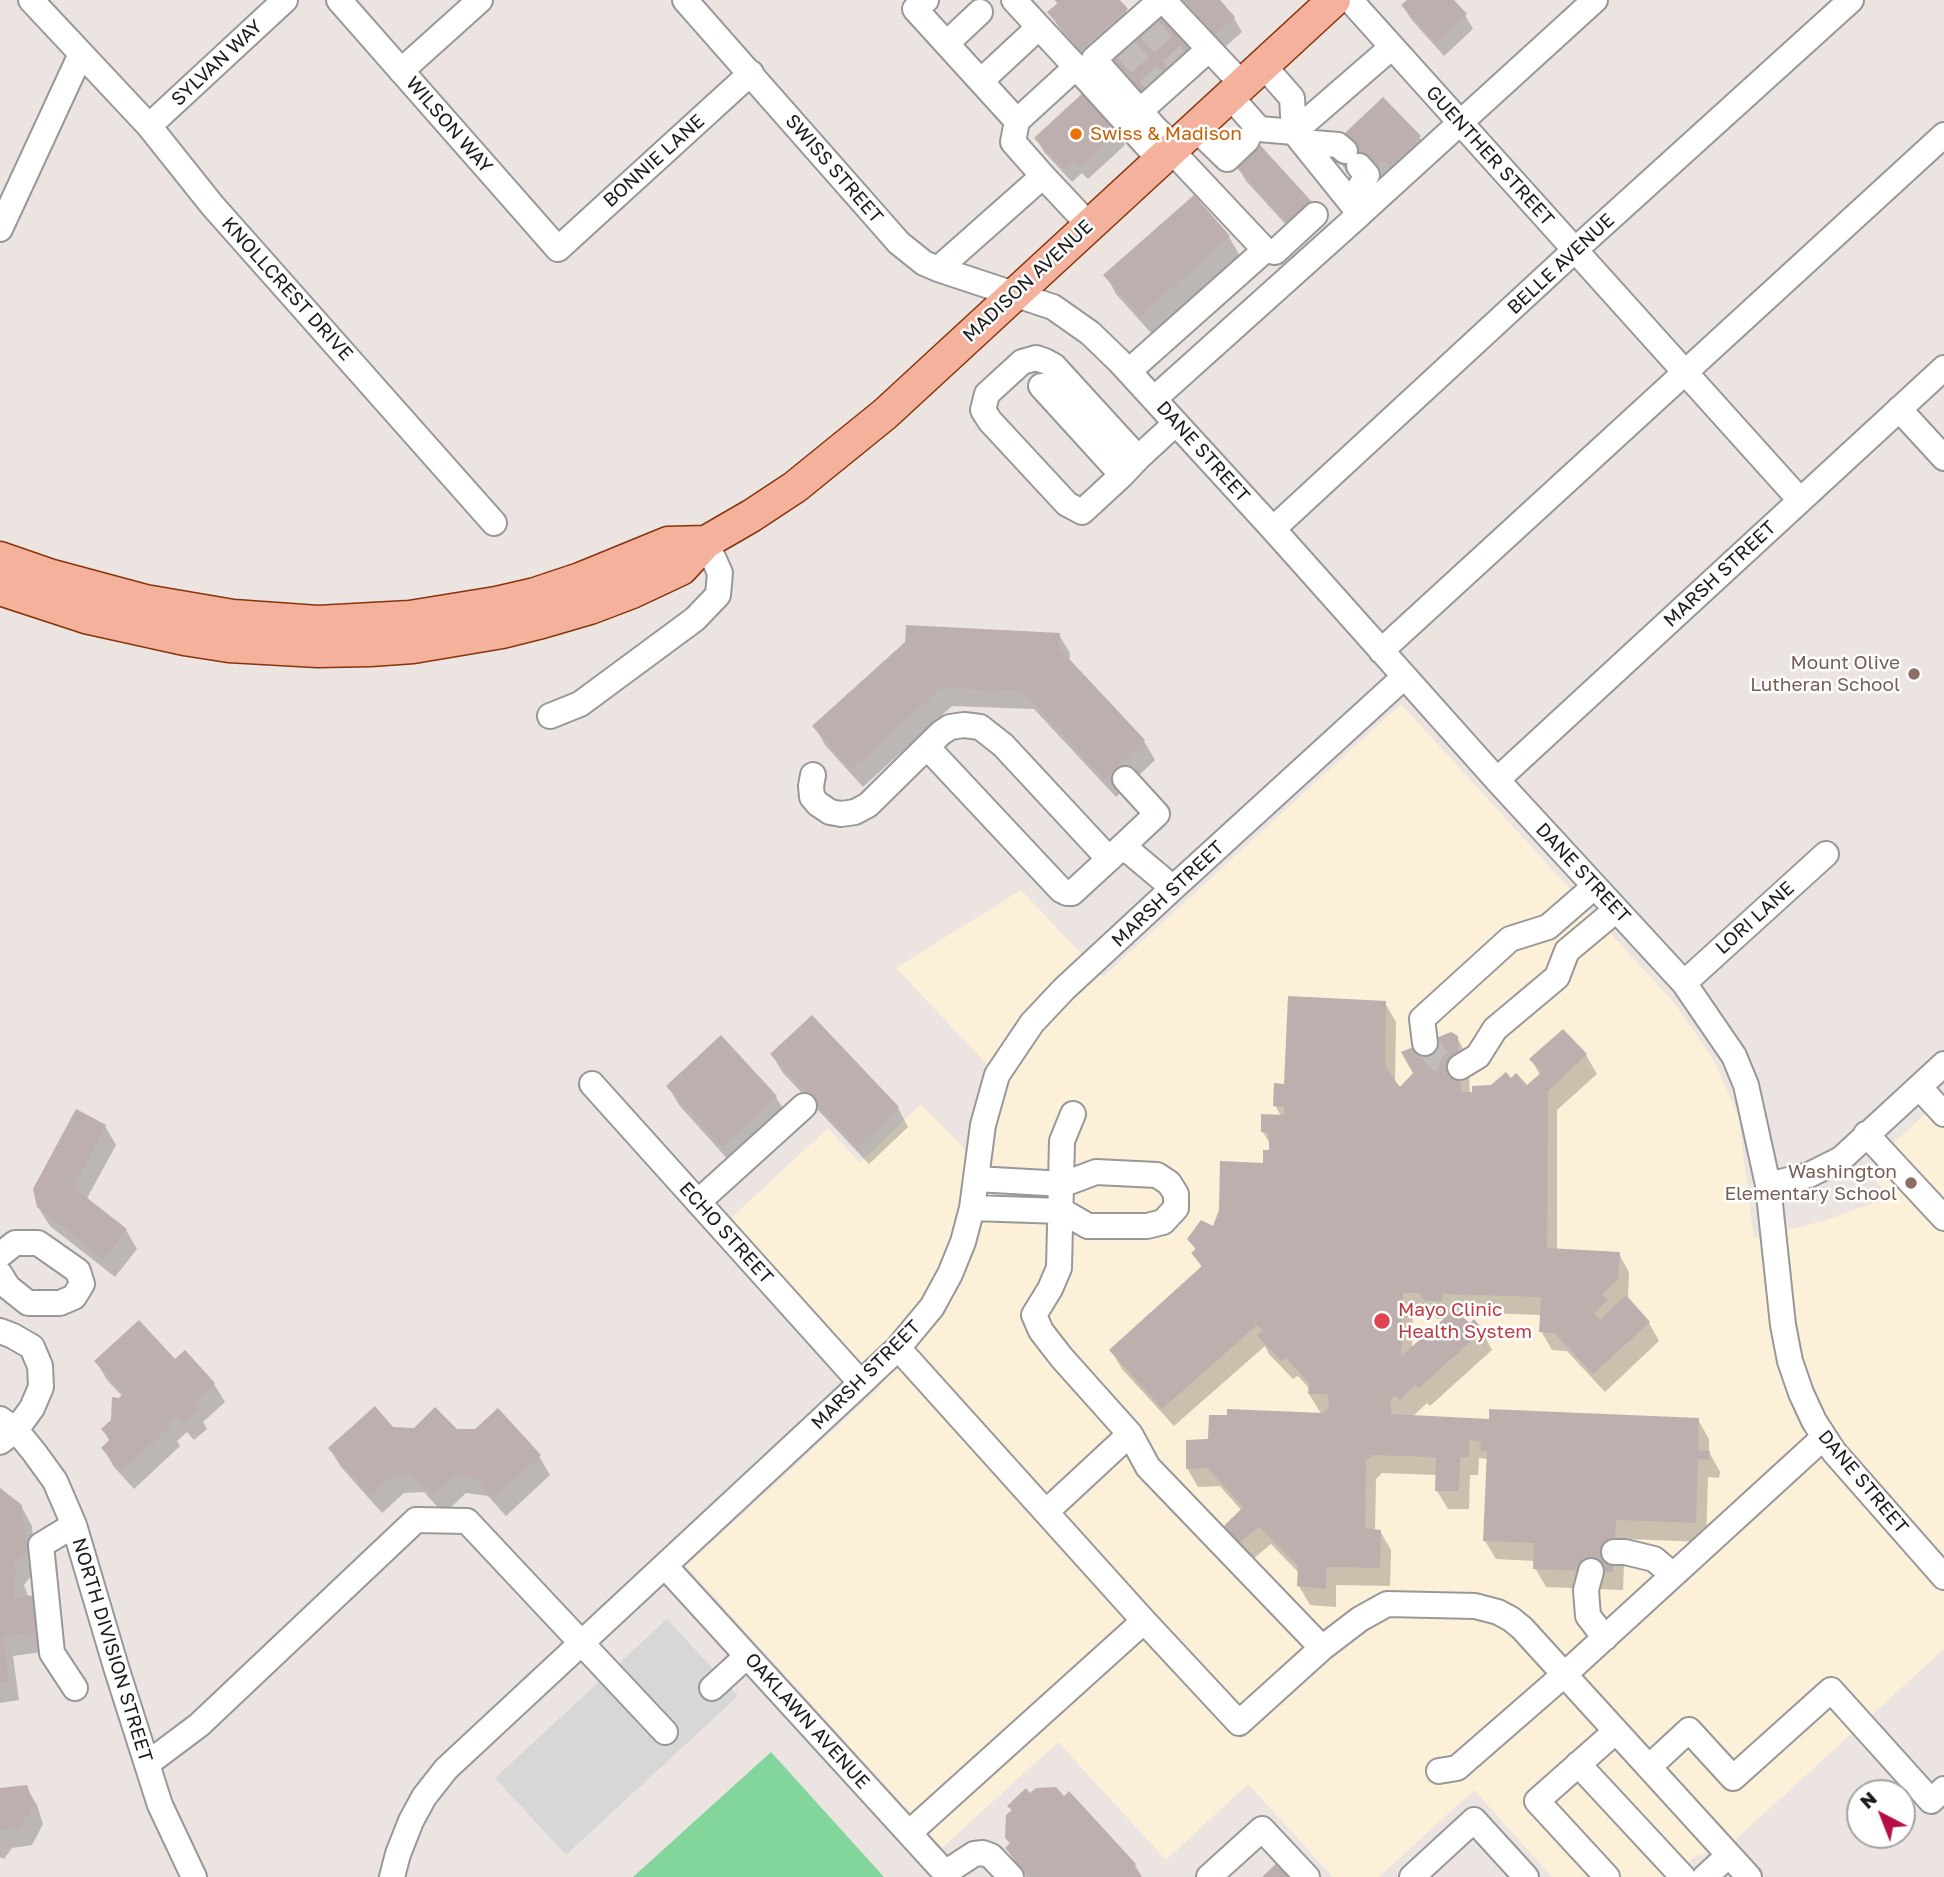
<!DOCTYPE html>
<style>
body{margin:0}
#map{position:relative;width:1944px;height:1877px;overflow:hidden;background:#ece4e1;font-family:"Golos Text",sans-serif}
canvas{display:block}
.north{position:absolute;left:1846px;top:1779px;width:70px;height:70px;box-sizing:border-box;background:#fff;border:2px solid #a4a4a4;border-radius:50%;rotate:318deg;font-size:19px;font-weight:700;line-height:28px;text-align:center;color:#1b1b1b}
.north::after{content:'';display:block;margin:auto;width:24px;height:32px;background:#b70e46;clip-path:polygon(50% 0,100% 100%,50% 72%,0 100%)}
</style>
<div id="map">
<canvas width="1944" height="1877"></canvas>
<div class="north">N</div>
</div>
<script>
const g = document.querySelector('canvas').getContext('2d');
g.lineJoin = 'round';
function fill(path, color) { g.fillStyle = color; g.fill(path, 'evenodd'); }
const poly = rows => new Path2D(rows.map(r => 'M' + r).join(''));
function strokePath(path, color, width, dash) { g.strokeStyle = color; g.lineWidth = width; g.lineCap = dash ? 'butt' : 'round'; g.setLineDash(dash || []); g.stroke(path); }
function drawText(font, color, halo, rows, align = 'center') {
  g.font = font + ' "Golos Text",sans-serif'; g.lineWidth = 5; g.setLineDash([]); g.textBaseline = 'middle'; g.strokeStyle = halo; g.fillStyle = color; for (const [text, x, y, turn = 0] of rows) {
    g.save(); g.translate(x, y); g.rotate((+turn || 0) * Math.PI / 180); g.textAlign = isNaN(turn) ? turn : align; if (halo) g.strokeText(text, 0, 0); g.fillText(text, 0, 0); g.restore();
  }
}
fill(poly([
 [1401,704,1675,1004,1713,1059,1738,1115,1754,1238,1823,1221,1890,1197,1865,1169,1944,1097,1944,1649,1725,1849,1695,1856,1673,1877,1552,1877,1474,1790,1379,1877,1333,1877,1248,1784,1166,1860,1058,1742,942,1848,686,1566,880,1387,729,1220,828,1128,860,1163,921,1104,976,1161,997,1075,896,968,1021,890,1103,977]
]), '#fcf0d9');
fill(poly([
 [771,1752,884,1877,633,1877]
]), '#83d69b');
fill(poly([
 [667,1619,738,1696,566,1855,495,1778]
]), '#d7d7d7');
fill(poly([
 [1055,0,1118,0,1134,23,1088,63,1058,26,1050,13,1058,5],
 [1181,0,1218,0,1234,18,1242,32,1224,48],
 [1409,0,1452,0,1465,15,1473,29,1444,56,1411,19,1403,6],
 [1383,99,1420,138,1428,151,1384,178,1377,170,1360,187,1347,173,1339,159],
 [1117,131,1125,145,1088,179,1082,173,1072,182,1044,152,1036,138],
 [1238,167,1312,205,1299,239,1246,181],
 [1229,237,1240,256,1151,333,1116,294,1106,275],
 [1059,635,1070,653,1069,661,1144,741,1155,760,1116,797,1034,709,952,706,863,787,825,745,815,727],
 [1385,1003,1396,1022,1395,1083,1400,1090,1457,1038,1468,1057,1470,1094,1511,1081,1527,1087,1540,1075,1531,1059,1563,1031,1586,1055,1597,1074,1557,1110,1557,1250,1619,1254,1629,1272,1628,1299,1649,1323,1659,1341,1605,1392,1567,1351,1552,1350,1541,1331,1542,1315,1454,1312,1469,1326,1482,1331,1492,1350,1430,1406,1427,1403,1412,1417,1490,1420,1698,1420,1709,1439,1709,1452,1720,1472,1719,1478,1708,1477,1706,1542,1625,1539,1623,1590,1546,1587,1535,1568,1535,1561,1496,1559,1485,1541,1487,1459,1479,1458,1478,1475,1470,1475,1469,1509,1448,1509,1437,1491,1437,1475,1382,1473,1376,1479,1375,1531,1380,1531,1391,1550,1390,1586,1336,1585,1336,1607,1310,1605,1299,1586,1299,1573,1271,1544,1247,1564,1232,1549,1242,1511,1220,1486,1198,1487,1187,1468,1210,1441,1322,1415,1309,1394,1310,1389,1298,1376,1293,1379,1269,1354,1265,1346,1174,1426,1122,1369,1111,1350,1202,1268,1194,1253,1196,1251,1189,1239,1214,1228,1265,1165,1270,1151,1270,1144,1263,1132,1281,1116,1275,1105,1286,1085],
 [1413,1311,1431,1312,1437,1319,1446,1319,1412,1349],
 [772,1055,898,1108,908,1127,869,1164,783,1073],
 [668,1086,776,1097,787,1116,733,1165,679,1105],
 [105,1126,116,1145,86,1200,126,1230,137,1249,115,1277,50,1226,38,1207],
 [96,1361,175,1362,214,1384,225,1402,203,1422,207,1429,194,1440,187,1432,177,1441,180,1446,134,1489,114,1467,103,1448,110,1442,103,1429,113,1421,119,1400,123,1397,107,1380],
 [393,1428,456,1431,539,1456,550,1475,506,1516,488,1496,466,1493,444,1514,424,1492,404,1493,382,1513,341,1467,330,1449],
 [0,1490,21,1506,32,1526,36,1569,24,1585,49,1651,13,1656,19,1700,0,1703],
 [26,1787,37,1805,43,1824,32,1845,12,1848,4,1859,0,1857,0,1789],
 [1010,1806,1135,1865,1142,1877,1026,1877,1018,1867,1007,1849,1011,1845,1013,1811]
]), '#0003');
fill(poly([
 [1055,0,1120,0,1128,9,1080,50,1047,12,1058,3],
 [1184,0,1220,0,1235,17,1215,35],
 [1407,0,1454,0,1467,14,1436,43,1401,5],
 [1161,15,1197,56,1146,101,1110,60],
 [1084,92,1119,130,1079,167,1073,161,1064,170,1034,138],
 [1383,97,1421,136,1390,166,1383,159,1376,166,1368,157,1351,174,1337,159,1343,135],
 [1260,145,1314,204,1290,226,1236,167],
 [1194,195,1230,236,1140,316,1103,275],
 [906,625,1060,633,1059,648,1145,740,1104,779,1022,691,941,688,851,769,812,726,905,642],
 [1288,996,1386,1001,1385,1063,1388,1071,1400,1087,1413,1073,1401,1052,1451,1032,1458,1036,1461,1092,1472,1092,1472,1086,1491,1085,1506,1072,1511,1078,1516,1073,1527,1085,1542,1072,1529,1059,1563,1029,1587,1054,1548,1091,1547,1248,1620,1252,1618,1279,1602,1294,1608,1300,1594,1313,1600,1320,1626,1295,1650,1322,1593,1374,1554,1333,1539,1332,1541,1297,1442,1294,1442,1301,1425,1301,1418,1293,1403,1293,1401,1356,1454,1310,1470,1323,1474,1319,1483,1330,1419,1388,1415,1385,1400,1400,1395,1395,1391,1399,1391,1414,1489,1419,1489,1409,1699,1418,1698,1450,1710,1451,1709,1460,1698,1459,1696,1523,1616,1520,1613,1572,1533,1569,1534,1543,1483,1541,1487,1451,1480,1450,1481,1442,1469,1440,1469,1457,1460,1457,1459,1491,1435,1491,1436,1457,1372,1455,1366,1460,1365,1528,1381,1530,1380,1568,1326,1567,1326,1589,1297,1586,1298,1566,1259,1527,1235,1546,1219,1531,1243,1507,1208,1468,1186,1469,1186,1440,1208,1439,1209,1415,1227,1415,1227,1409,1323,1413,1329,1407,1328,1394,1308,1394,1309,1383,1286,1358,1281,1361,1257,1335,1262,1330,1257,1325,1162,1409,1109,1350,1202,1266,1191,1253,1196,1249,1187,1239,1201,1220,1213,1226,1219,1210,1220,1161,1263,1163,1263,1150,1269,1150,1269,1133,1261,1132,1261,1114,1284,1115,1284,1107,1273,1106,1274,1083,1284,1084],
 [812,1015,899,1107,857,1147,770,1054],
 [721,1035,777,1096,722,1147,666,1086],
 [76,1109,106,1125,75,1184,77,1190,127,1229,104,1259,37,1207,33,1189],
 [139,1320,175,1359,185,1350,215,1383,193,1403,198,1409,183,1423,175,1414,167,1422,171,1426,122,1471,101,1448,110,1439,101,1429,111,1420,112,1397,119,1398,124,1393,94,1361],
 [375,1406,393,1427,414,1428,435,1407,457,1429,475,1429,498,1408,541,1455,494,1498,475,1478,455,1475,433,1496,412,1474,393,1475,370,1496,328,1448],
 [0,1488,22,1505,27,1550,14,1565,17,1576,13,1580,15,1598,34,1595,39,1632,3,1637,9,1682,0,1683],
 [27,1785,34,1804,21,1827,0,1830,0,1788],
 [1056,1787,1064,1796,1069,1791,1136,1864,1133,1867,1141,1875,1141,1877,1040,1877,1038,1876,1031,1877,1005,1848,1010,1843,1005,1838,1006,1815,1012,1810,1007,1806,1026,1788,1030,1793,1036,1788],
 [1277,1863,1289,1877,1262,1877]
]), '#bcafae');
strokePath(poly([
 [1147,27,1184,68],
 [1124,47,1161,88],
 [1425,1043,1439,1060,1460,1067]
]), '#c2bcb9', 24, [24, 12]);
const minor = poly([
 [31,0,149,126,212,205,494,523],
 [339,0,558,249,751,73],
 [685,0,899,243,924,263,938,269,1053,307,1090,333,1119,361,1273,529,1497,780,1684,983,1734,1056,1746,1085,1768,1185,1783,1325,1790,1361,1801,1393,1814,1421,1834,1452,1944,1577],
 [926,0,915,9,1017,121],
 [1014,0,1076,67],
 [1161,0,1094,59,1154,127,1174,147],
 [1163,0,1242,84],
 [1350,0,1800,500],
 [947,43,980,12],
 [1392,47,1294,132,1360,214,1595,0],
 [401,71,480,0],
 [981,81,1039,27],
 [1230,96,1259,129,1294,132,1292,98,1263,65],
 [1131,124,1140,111,1208,50],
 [149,126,285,0],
 [1195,128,1227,159,1247,140],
 [1302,142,1338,145,1345,151],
 [1171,150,1265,250,1275,252,1315,215],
 [1043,176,1013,142,1017,121,1076,67,1160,160],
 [1351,202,1367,175,1359,166],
 [0,229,81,54],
 [938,269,1043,176,1089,225],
 [1129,371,1265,250],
 [1041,386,1122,475,1138,458,1176,423],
 [1154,399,1360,214],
 [1899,409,1944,458],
 [1122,475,1082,512,1067,504,990,421,983,410,987,394,1022,362,1036,358,1045,361,1054,366,1138,458],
 [1273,529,1575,250,1851,0],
 [1381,651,1944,135],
 [550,716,580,704,695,619,718,595,720,573,706,542],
 [927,747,1061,890,1067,893,1072,893,1109,859],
 [813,775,811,786,812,797,818,804,830,812,841,814,855,812,868,805,941,733,950,727,964,725,980,727,1003,745,1109,859,1157,814,1125,779],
 [1497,780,1944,368],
 [1123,846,1173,888],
 [1684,983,1826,854],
 [1425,1043,1422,1019,1510,939,1548,927,1594,887],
 [1460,1067,1478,1056,1495,1029,1557,977,1567,951,1616,910],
 [592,1084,861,1383],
 [1919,1087,1944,1114],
 [1866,1134,1944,1218],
 [1768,1185,1809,1175,1841,1159,1944,1064],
 [698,1202,804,1106],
 [972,1208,1062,1211,1088,1226,1147,1226,1163,1222,1176,1208,1176,1194,1169,1183,1157,1175,1096,1172,1064,1184,976,1179],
 [0,1255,15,1243,38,1243,78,1271,82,1284,74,1297,60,1303,28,1303,8,1287,0,1274],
 [0,1331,13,1336,32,1347,40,1366,41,1387,32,1408,16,1430,0,1442],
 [898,1348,1144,1621,1239,1723,1322,1648,1360,1619,1387,1604,1475,1606,1498,1612,1511,1619,1522,1628,1749,1877],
 [0,1419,16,1430,34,1452,55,1481,74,1525,116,1667,160,1805,194,1877],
 [1130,1434,1148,1467,1322,1648],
 [1046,1512,1130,1434,1062,1358,1041,1331,1034,1315,1050,1289,1059,1268,1062,1141,1073,1114],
 [74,1525,41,1545,52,1653,75,1688],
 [1614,1552,1625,1552,1654,1559,1673,1575],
 [665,1566,949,1877],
 [1591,1571,1586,1590,1588,1616,1605,1638],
 [712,1688,747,1656],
 [147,1764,199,1725,416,1520,467,1521,665,1732],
 [1578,1764,1683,1877],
 [1649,1767,1689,1730,1733,1778,1831,1690,1931,1801,1944,1789],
 [1439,1771,1457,1768,1565,1674,1823,1438],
 [909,1833,1144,1621],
 [945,1873,974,1854,983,1853,991,1856,1011,1877],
 [392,1877,398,1854,411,1821,424,1797,446,1769,861,1383,898,1348,932,1307,950,1274,963,1242,972,1208,983,1125,997,1075,1032,1023,1064,989,1173,888,1404,677],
 [1209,1877,1262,1829,1307,1877],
 [1412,1877,1474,1820,1526,1877],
 [1607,1877,1537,1801,1616,1731],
 [1705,1877,1729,1855]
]);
const major = poly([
 [0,558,52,576,145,601,233,616,318,622,410,617,496,603,535,594,580,579,668,543,706,542],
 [0,589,89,618,184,639,229,646,318,651,370,650,413,647,502,632,542,622,590,608,632,592,681,569,706,542,751,516,795,487,885,414,1334,0]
]);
strokePath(minor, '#989898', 28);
strokePath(major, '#87340a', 35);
strokePath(minor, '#fff', 24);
strokePath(major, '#f4b29d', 32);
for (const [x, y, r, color] of [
 [1076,134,7,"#e8710a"],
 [1914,674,7,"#8d6e63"],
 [1911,1183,7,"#8d6e63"],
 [1382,1321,9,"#e0444e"]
]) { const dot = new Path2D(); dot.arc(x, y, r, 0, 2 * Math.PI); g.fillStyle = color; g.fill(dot); strokePath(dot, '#fff', 2.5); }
drawText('19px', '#1b1b1b', '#fff', [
 ["SYLVAN WAY",217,63,-43],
 ["WILSON WAY",449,125,49],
 ["GUENTHER STREET",1490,156,48],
 ["BONNIE LANE",654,161,-42],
 ["SWISS STREET",834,169,49],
 ["BELLE AVENUE",1561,264,-43],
 ["MADISON AVENUE",1028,281,-43],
 ["KNOLLCREST DRIVE",287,289,48],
 ["DANE STREET",1203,452,48],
 ["MARSH STREET",1720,574,-43],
 ["DANE STREET",1583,873,47],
 ["MARSH STREET",1168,894,-43],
 ["LORI LANE",1755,918,-42],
 ["ECHO STREET",726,1233,48],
 ["MARSH STREET",866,1375,-45],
 ["DANE STREET",1863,1482,50],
 ["NORTH DIVISION STREET",112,1650,73],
 ["OAKLAWN AVENUE",807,1721,48]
]);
drawText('19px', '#c56008', '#fff', [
 ["Swiss & Madison",1090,134]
], 'left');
drawText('19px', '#785e54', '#fff', [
 ["Mount Olive",1900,663],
 ["Lutheran School",1900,685],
 ["Washington",1897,1172],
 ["Elementary School",1897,1194]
], 'right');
drawText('19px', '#be3a42', '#fff', [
 ["Mayo Clinic",1398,1310],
 ["Health System",1398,1332]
], 'left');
</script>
